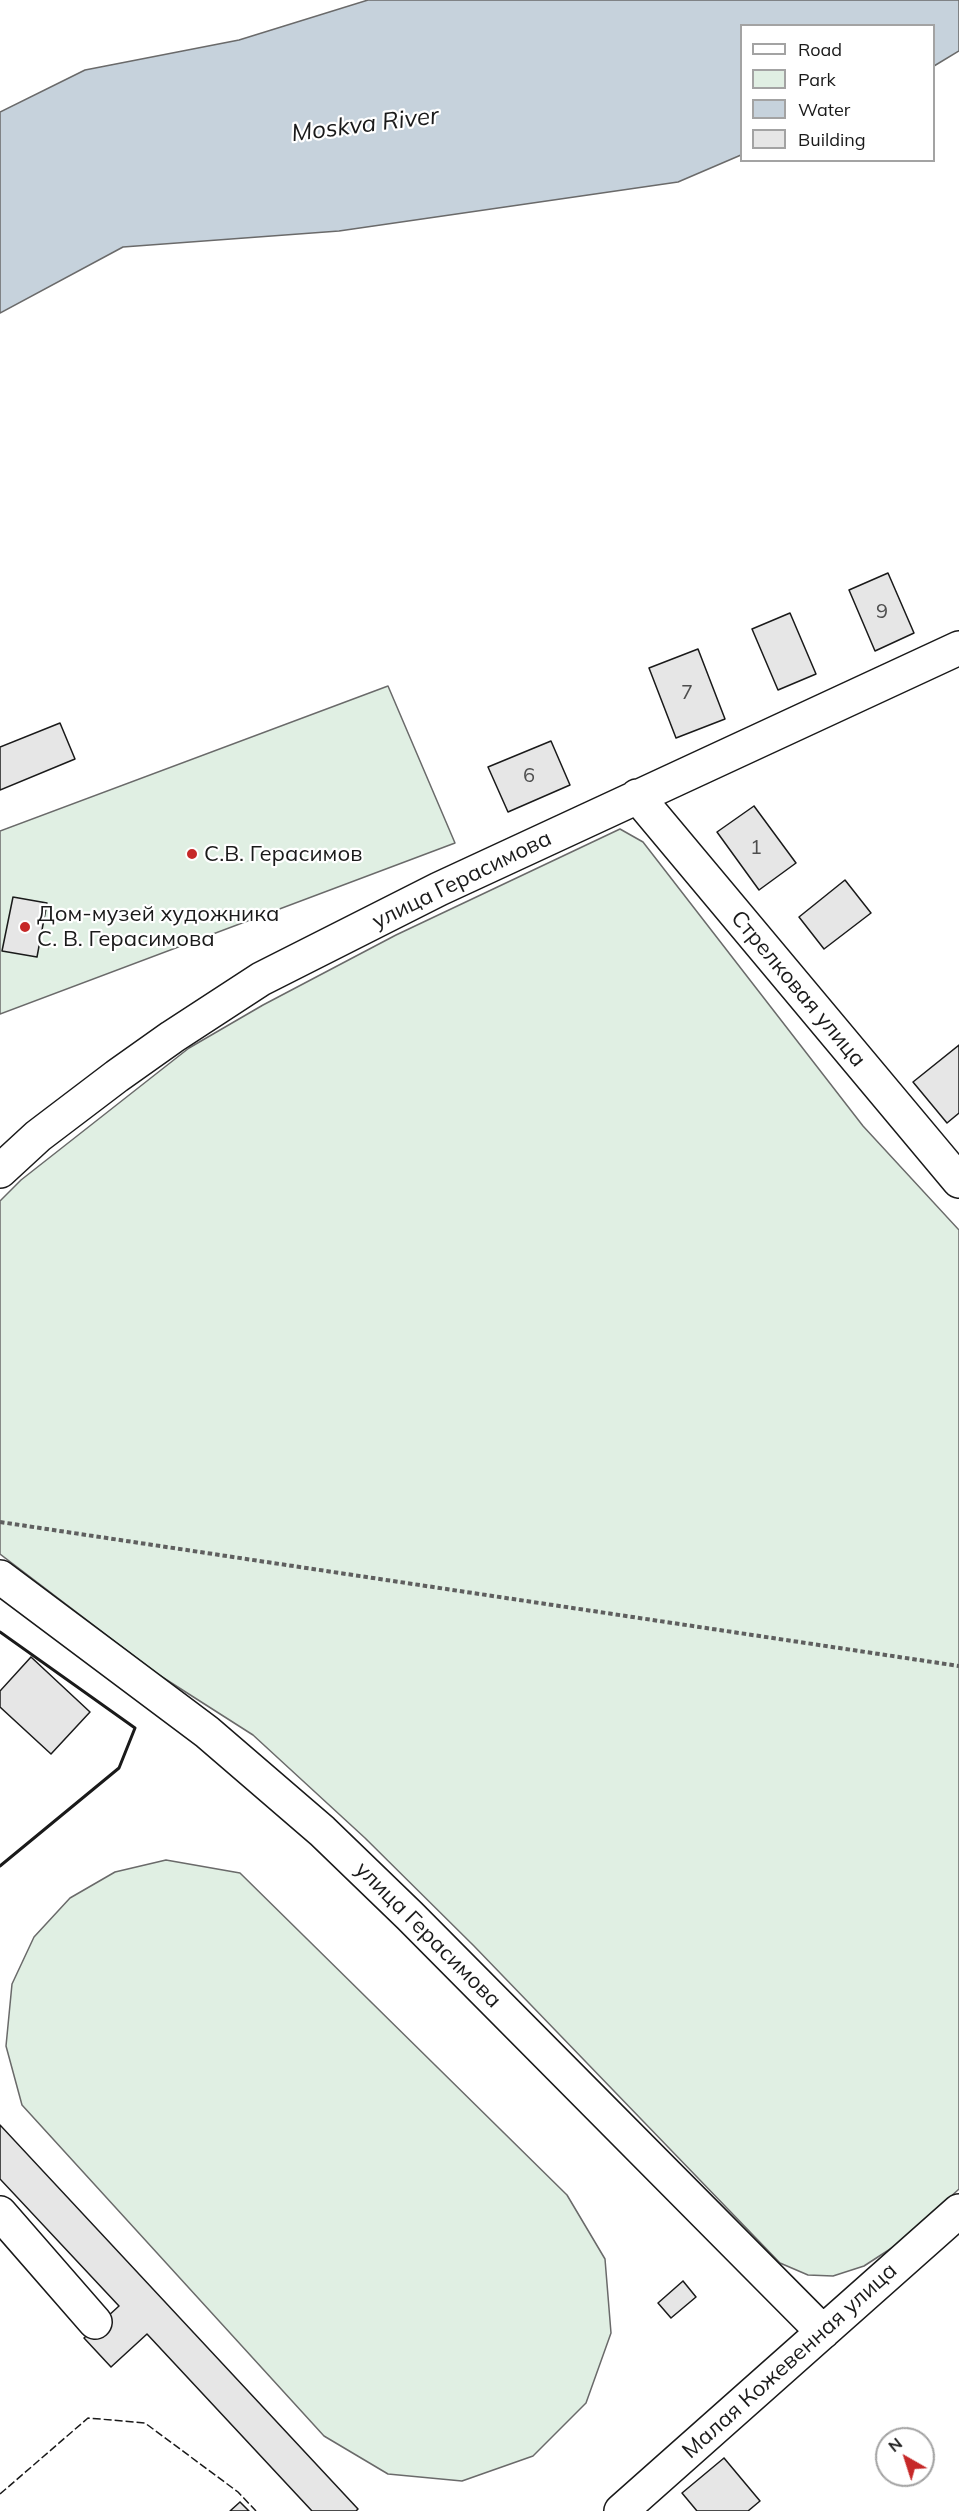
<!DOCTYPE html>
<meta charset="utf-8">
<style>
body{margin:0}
#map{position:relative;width:959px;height:2511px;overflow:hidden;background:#fff;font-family:Mulish,sans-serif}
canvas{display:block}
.legend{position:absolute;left:740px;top:24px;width:195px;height:138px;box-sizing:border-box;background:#fff;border:2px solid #a3a3a3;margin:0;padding:8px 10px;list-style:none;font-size:18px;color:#1a1a1a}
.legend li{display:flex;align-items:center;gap:12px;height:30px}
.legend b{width:30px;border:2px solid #a3a3a3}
.north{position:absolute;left:875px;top:2427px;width:60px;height:60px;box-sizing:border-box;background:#fff;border:2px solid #a3a3a3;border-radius:50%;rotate:321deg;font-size:16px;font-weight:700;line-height:24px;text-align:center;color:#1a1a1a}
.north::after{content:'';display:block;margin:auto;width:21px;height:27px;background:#c62828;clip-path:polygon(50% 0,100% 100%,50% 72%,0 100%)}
</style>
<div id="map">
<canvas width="959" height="2511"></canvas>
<ul class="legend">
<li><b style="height:8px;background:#fff"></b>Road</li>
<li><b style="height:16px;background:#e0efe3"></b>Park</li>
<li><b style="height:16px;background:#c6d2dc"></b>Water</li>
<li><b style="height:16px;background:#e6e6e6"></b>Building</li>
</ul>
<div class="north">N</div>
</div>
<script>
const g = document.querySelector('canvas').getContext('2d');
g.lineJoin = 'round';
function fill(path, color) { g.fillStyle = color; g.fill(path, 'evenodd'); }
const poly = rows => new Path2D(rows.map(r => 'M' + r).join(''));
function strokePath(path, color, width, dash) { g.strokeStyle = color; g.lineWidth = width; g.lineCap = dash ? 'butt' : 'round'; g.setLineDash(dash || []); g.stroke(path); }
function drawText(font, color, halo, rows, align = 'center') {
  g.font = font + ' Mulish,sans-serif'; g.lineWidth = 4.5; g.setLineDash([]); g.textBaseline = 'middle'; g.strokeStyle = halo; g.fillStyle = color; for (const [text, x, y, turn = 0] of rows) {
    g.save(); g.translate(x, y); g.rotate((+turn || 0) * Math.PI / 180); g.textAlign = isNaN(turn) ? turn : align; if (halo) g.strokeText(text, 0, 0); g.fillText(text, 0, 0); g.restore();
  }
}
const green = poly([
 [388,686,455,843,0,1014,0,831,388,686],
 [620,829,643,842,863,1126,959,1230,959,2189,901,2242,864,2266,833,2276,808,2275,780,2263,474,1946,365,1838,253,1735,159,1675,0,1554,0,1201,21,1180,189,1048,263,1005,396,935,620,829],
 [166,1860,240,1873,567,2195,605,2259,611,2333,586,2403,533,2456,462,2481,388,2474,324,2436,22,2105,6,2046,12,1984,34,1937,70,1898,115,1872,166,1860]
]);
fill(green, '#e0efe3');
strokePath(green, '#6a6a6a', 1.5);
const water = poly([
 [368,0,959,0,959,51,934,66,934,26,742,26,741,155,678,182,339,231,123,247,0,313,0,112,85,70,239,40,368,0]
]);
fill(water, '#c6d2dc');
strokePath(water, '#6a6a6a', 1.5);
const building = poly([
 [888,573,914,633,875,651,849,590,888,573],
 [790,613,816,674,778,690,752,629,790,613],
 [698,649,725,719,676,738,649,668,698,649],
 [60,723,75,759,0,790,0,747,60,723],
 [551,741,570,785,508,812,488,767,551,741],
 [754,806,796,863,759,890,717,832,754,806],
 [845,880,871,913,824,949,799,917,845,880],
 [13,897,47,903,37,957,2,951,13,897],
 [959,1045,959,1113,947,1123,913,1082,959,1045],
 [31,1657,90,1712,51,1754,0,1707,0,1691,31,1657],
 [0,2125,358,2509,356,2511,312,2511,147,2334,111,2367,84,2338,119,2306,0,2179,0,2125],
 [683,2281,696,2297,671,2318,658,2303,683,2281],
 [724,2458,760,2501,748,2511,697,2511,682,2493,724,2458],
 [240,2502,249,2511,230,2511,240,2502]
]);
fill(building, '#e6e6e6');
strokePath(building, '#1a1a1a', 1.5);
const minor = poly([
 [637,796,959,1181],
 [0,1171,38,1136,117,1076,172,1037,261,979,439,889,959,648],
 [0,1577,207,1732,322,1831,410,1916,823,2332],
 [0,2213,95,2322],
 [621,2511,959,2211]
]);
strokePath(minor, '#1a1a1a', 36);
strokePath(poly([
 [0,1522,959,1666]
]), '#5f5f5f', 4, [4.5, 3]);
strokePath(minor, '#fff', 33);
strokePath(poly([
 [0,1632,135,1728,119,1768,0,1866],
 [0,2494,88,2418,145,2423,238,2492,256,2511]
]), '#1a1a1a', 1.5, [8, 3]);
strokePath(poly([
 [0,1632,135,1728,119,1768,0,1866]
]), '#1a1a1a', 3);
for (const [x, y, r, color] of [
 [192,854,6,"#c62828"],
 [25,927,6,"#c62828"]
]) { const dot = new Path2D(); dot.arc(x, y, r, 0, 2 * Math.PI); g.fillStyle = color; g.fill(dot); strokePath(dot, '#fff', 2); }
drawText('20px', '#4d4d4d', null, [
 ["9",882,612],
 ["7",687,693],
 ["6",529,776],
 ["1",756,848]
]);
drawText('22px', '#1a1a1a', '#fff', [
 ["С.В. Герасимов",204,854],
 ["Дом-музей художника",37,914],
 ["С. В. Герасимова",37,939]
], 'left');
drawText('22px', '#1a1a1a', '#fff', [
 ["улица Герасимова",462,880,-26],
 ["Стрелковая улица",798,989,50],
 ["улица Герасимова",428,1935,45],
 ["Малая Кожевенная улица",790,2361,-42]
]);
drawText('italic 24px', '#1a1a1a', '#fff', [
 ["Moskva River",365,125,-7]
]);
</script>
